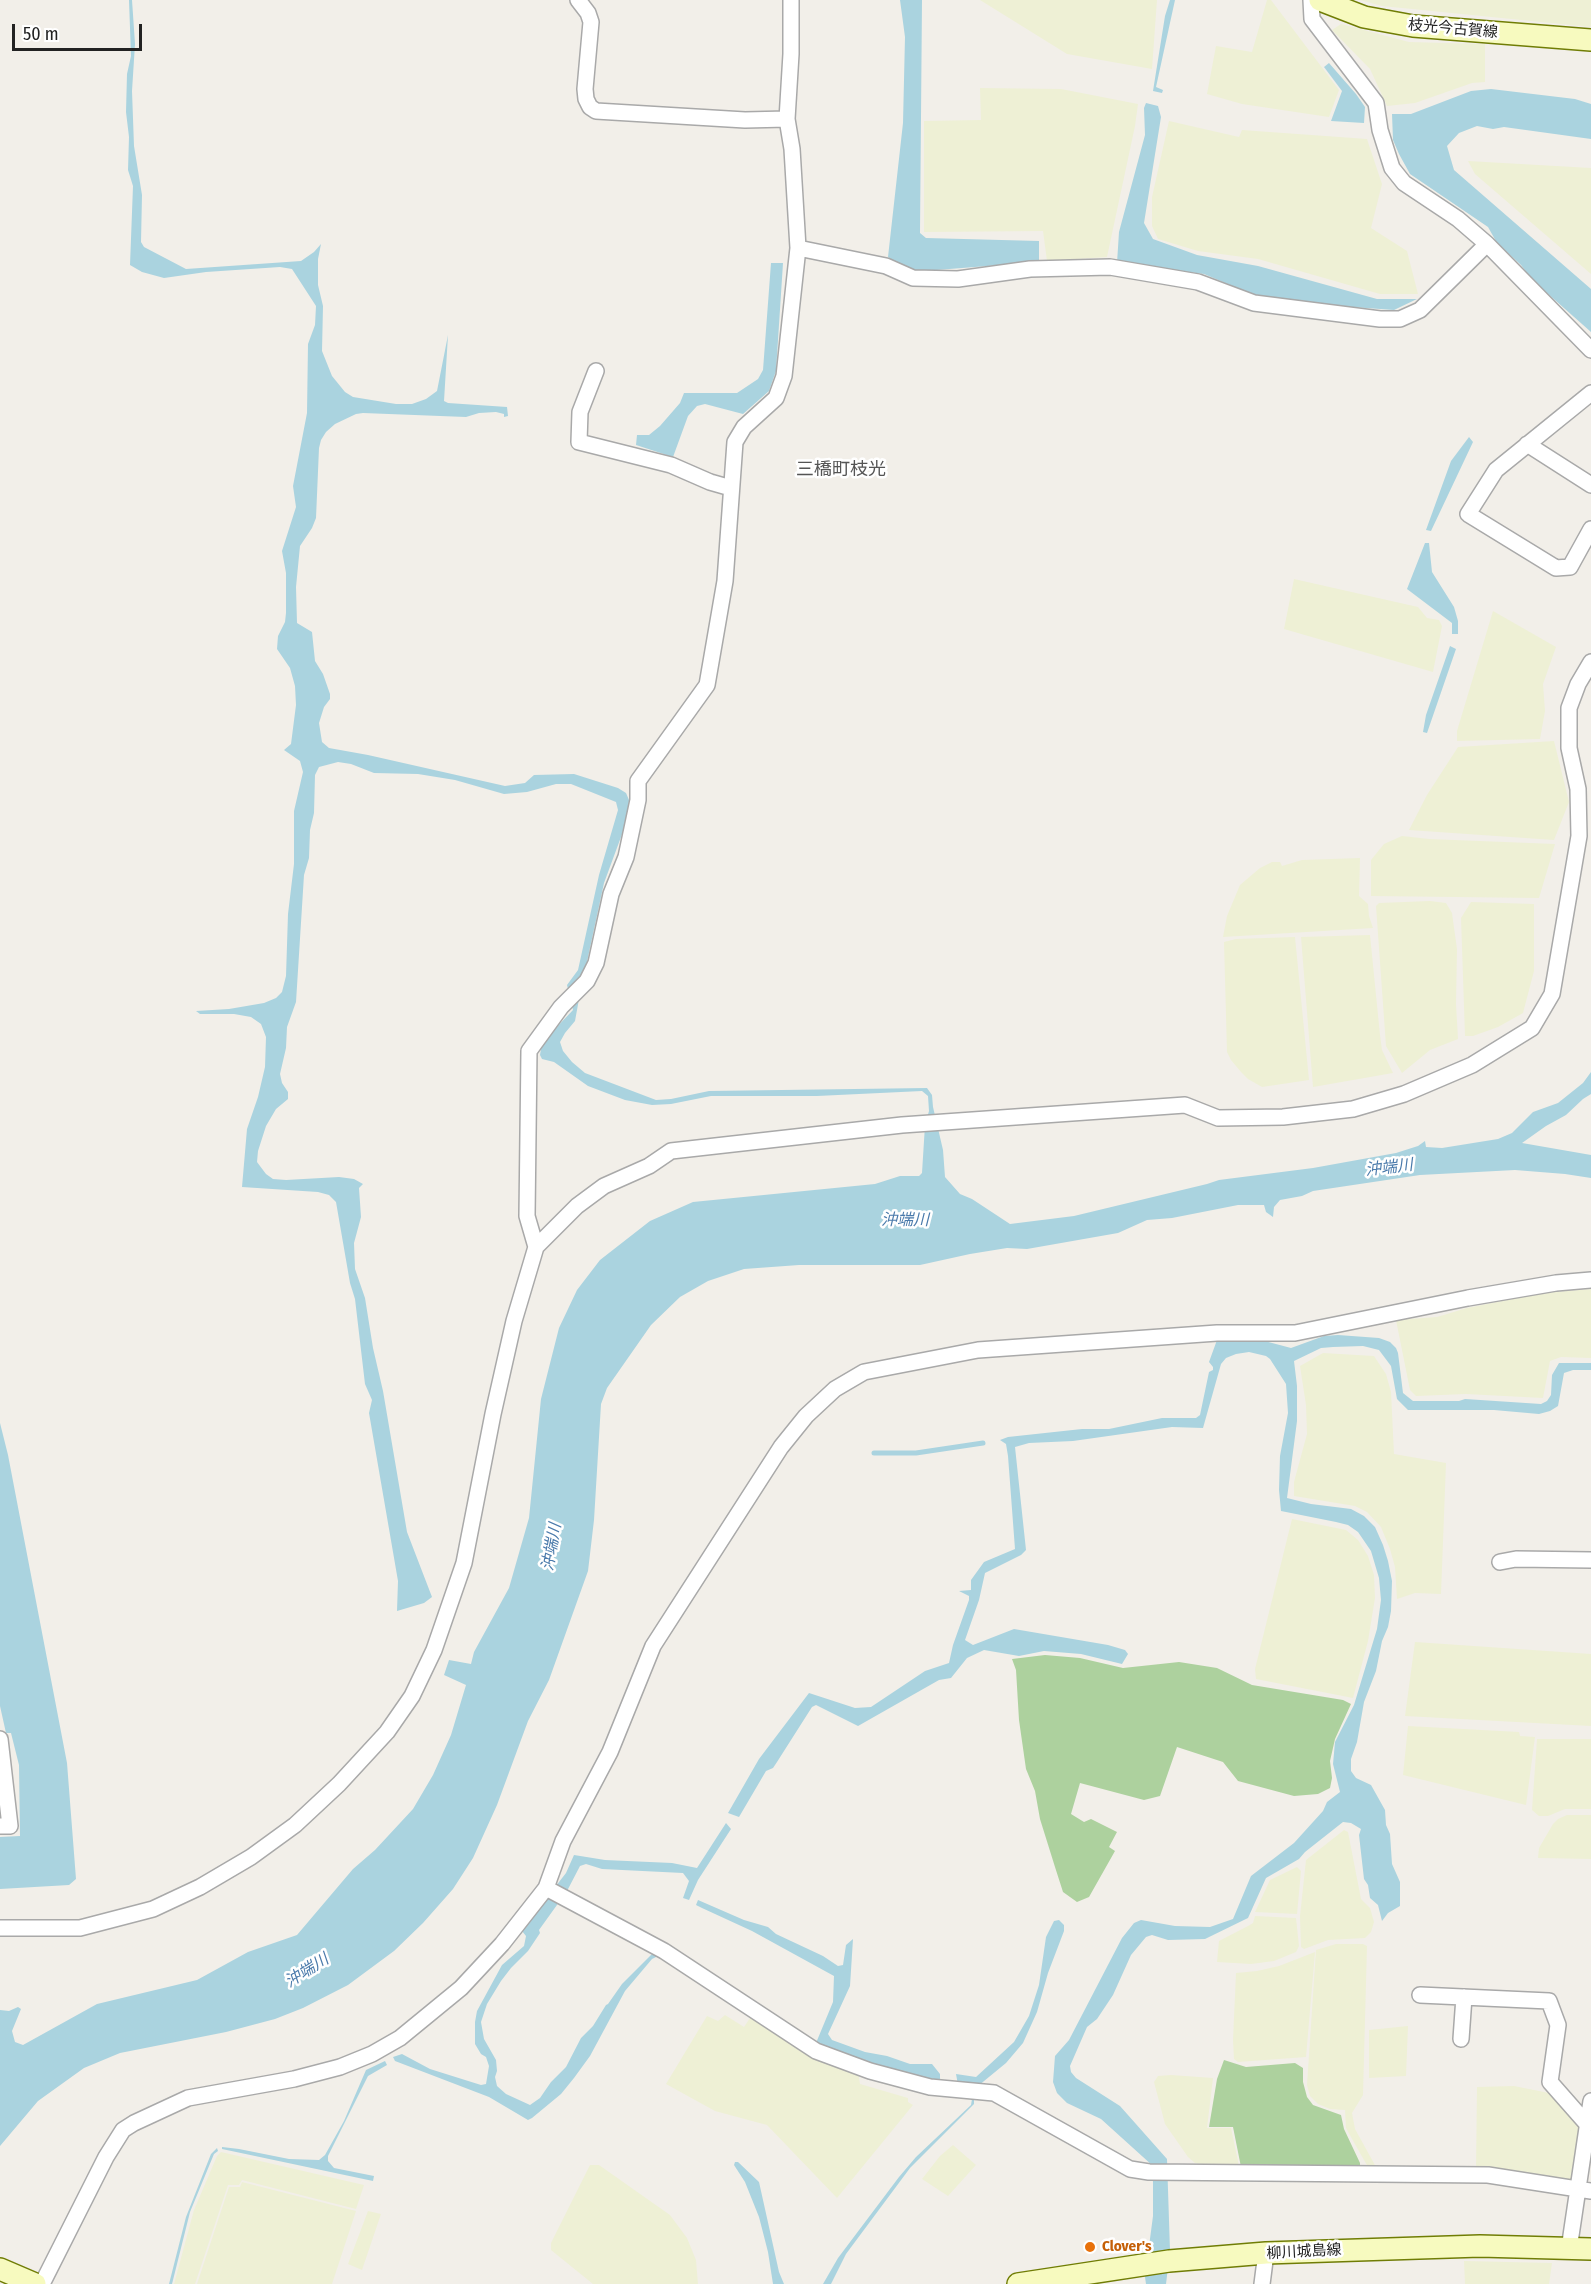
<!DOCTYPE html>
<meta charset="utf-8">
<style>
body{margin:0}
#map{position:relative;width:1591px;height:2284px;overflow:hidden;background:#f2efe9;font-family:"Fira Sans Condensed",sans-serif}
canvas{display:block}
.scale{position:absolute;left:12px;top:24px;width:130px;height:27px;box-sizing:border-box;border:3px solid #222;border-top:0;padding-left:8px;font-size:18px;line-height:21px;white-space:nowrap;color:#222;-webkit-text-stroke:4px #fff;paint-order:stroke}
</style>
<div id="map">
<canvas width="1591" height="2284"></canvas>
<div class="scale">50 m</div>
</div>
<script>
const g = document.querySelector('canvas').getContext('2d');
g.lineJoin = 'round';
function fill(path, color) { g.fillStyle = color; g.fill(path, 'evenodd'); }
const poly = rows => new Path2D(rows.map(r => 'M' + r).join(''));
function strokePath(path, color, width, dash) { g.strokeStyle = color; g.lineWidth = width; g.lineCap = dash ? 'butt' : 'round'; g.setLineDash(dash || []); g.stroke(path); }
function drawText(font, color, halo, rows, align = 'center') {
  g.font = font + ' "Fira Sans Condensed","Noto Sans JP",sans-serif'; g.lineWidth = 5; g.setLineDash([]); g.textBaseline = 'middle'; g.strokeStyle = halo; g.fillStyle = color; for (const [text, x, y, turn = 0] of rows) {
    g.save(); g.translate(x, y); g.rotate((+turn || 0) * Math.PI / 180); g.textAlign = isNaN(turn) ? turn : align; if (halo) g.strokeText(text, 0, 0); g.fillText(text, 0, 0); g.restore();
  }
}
fill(poly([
 [980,0,1157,0,1152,69,1067,54],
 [1267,0,1271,0,1339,90,1329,117,1242,104,1207,94,1216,46,1252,52],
 [1360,0,1591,0,1591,27,1382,6],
 [1341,24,1409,42,1485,44,1485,82,1472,83,1415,103,1387,106,1370,69,1332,30],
 [980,88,1061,89,1138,104,1135,126,1107,257,1047,261,1043,231,924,232,924,121,981,120],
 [1169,121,1239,137,1242,130,1367,139,1382,184,1371,228,1407,251,1418,294,1380,294,1258,259,1198,251,1158,239,1152,226,1152,197],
 [1468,161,1591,168,1591,274,1475,174],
 [1294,579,1418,607,1427,618,1439,620,1442,626,1433,672,1284,629],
 [1493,611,1556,647,1543,684,1545,711,1540,739,1457,741,1457,731],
 [1554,741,1569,802,1554,840,1409,830,1427,795,1458,747],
 [1402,836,1429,839,1555,844,1539,898,1371,896,1371,860,1384,844],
 [1360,858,1359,896,1368,904,1369,916,1373,928,1223,937,1227,916,1240,885,1260,868,1272,862,1280,862,1282,866,1302,860],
 [1430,901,1446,903,1452,913,1457,949,1456,1004,1458,1039,1430,1050,1402,1073,1386,1046,1376,906,1379,903],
 [1471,902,1534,904,1534,971,1523,1013,1498,1027,1473,1036,1465,1036,1461,918],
 [1370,935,1380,1035,1382,1050,1393,1073,1313,1087,1301,937],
 [1295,937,1309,1080,1262,1087,1248,1079,1241,1072,1231,1060,1227,1052,1224,942,1236,939],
 [1591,1289,1591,1358,1561,1357,1550,1361,1543,1398,1466,1394,1416,1396,1410,1390,1396,1320,1437,1317,1467,1308,1542,1293],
 [1323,1353,1374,1356,1386,1374,1391,1392,1394,1454,1446,1463,1441,1594,1415,1593,1397,1599,1395,1567,1390,1549,1381,1527,1367,1512,1355,1506,1294,1496,1294,1482,1307,1434,1306,1405,1300,1366],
 [1292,1519,1346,1530,1358,1540,1368,1556,1374,1575,1375,1598,1368,1641,1353,1698,1256,1679,1255,1669],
 [1415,1642,1591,1654,1591,1726,1405,1716],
 [1408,1726,1519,1732,1520,1736,1535,1737,1526,1805,1403,1775],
 [1537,1739,1591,1739,1591,1809,1565,1809,1548,1816,1539,1816,1532,1810],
 [1567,1815,1591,1815,1591,1859,1538,1858,1539,1848,1553,1824,1558,1819],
 [1344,1830,1348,1832,1361,1899,1370,1908,1374,1922,1371,1932,1365,1938,1328,1940,1304,1949,1301,1947,1300,1916,1306,1860],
 [1297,1867,1301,1871,1297,1914,1255,1912,1270,1880],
 [1255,1916,1296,1918,1299,1946,1296,1952,1274,1961,1251,1964,1217,1962,1219,1941,1248,1926,1253,1923],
 [1336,1944,1363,1944,1367,1946,1363,2095,1352,2113,1355,2129,1376,2167,1368,2167,1356,2146,1346,2128,1345,2110,1330,2109,1318,2104,1310,2096,1307,2085,1316,1950],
 [1315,1952,1306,2057,1238,2062,1234,2059,1233,2040,1236,1973,1257,1971,1279,1966],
 [725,2015,744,2027,752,2015,858,2072,860,2084,908,2098,908,2102,913,2105,837,2198,767,2125,715,2111,666,2084,707,2016,718,2021],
 [1408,2026,1406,2076,1369,2078,1369,2030],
 [1171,2075,1213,2078,1207,2128,1231,2128,1239,2166,1205,2165,1195,2163,1188,2157,1165,2124,1154,2082,1158,2076],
 [1514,2086,1554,2094,1581,2128,1572,2185,1476,2171,1477,2087],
 [953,2145,976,2165,948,2196,922,2179,940,2156],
 [221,2152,364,2185,356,2209,242,2180,239,2185,228,2185,195,2284,174,2284,194,2210,217,2156],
 [590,2165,599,2165,670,2215,687,2238,696,2260,698,2284,593,2284,551,2250,551,2243],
 [242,2182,356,2211,332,2284,197,2284,229,2187,240,2187],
 [368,2211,381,2214,362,2270,348,2264],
 [1464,2261,1552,2263,1549,2284,1465,2284]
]), '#eef0d5');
fill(poly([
 [1045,1655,1080,1658,1123,1668,1179,1662,1217,1668,1252,1685,1343,1700,1351,1704,1335,1739,1330,1761,1332,1778,1330,1788,1318,1794,1294,1796,1238,1781,1223,1762,1177,1747,1160,1796,1144,1800,1080,1783,1071,1814,1084,1822,1091,1819,1117,1832,1109,1847,1115,1851,1089,1897,1077,1902,1063,1892,1055,1867,1040,1819,1035,1791,1026,1769,1019,1720,1016,1670,1012,1659],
 [1224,2060,1246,2067,1295,2063,1303,2068,1303,2082,1307,2097,1313,2105,1341,2115,1344,2129,1360,2163,1360,2169,1241,2167,1233,2127,1209,2127,1217,2079]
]), '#add19e');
fill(poly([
 [129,0,132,0,135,44,132,91,134,146,142,195,141,242,144,247,186,269,301,261,314,252,321,244,318,259,318,285,323,306,322,351,332,376,345,392,353,397,396,404,412,404,426,399,437,391,448,335,444,401,448,403,507,407,508,416,504,417,504,414,496,412,479,413,466,417,363,413,356,414,335,424,326,432,321,440,319,448,316,518,312,528,300,546,296,587,297,623,312,632,315,661,323,674,330,694,330,699,324,707,319,723,322,742,329,748,368,755,505,786,525,783,534,775,574,774,618,788,626,793,629,800,628,818,604,883,585,971,575,981,574,986,579,999,575,1021,565,1033,560,1042,563,1051,572,1062,585,1073,656,1100,671,1099,709,1091,927,1088,932,1095,933,1107,943,1150,945,1177,960,1194,972,1199,1010,1224,1074,1216,1207,1184,1219,1180,1313,1168,1396,1153,1418,1146,1425,1141,1426,1147,1442,1148,1498,1139,1512,1133,1533,1112,1558,1103,1583,1083,1591,1072,1591,1094,1583,1099,1566,1115,1546,1126,1522,1143,1591,1155,1591,1178,1565,1174,1515,1170,1420,1175,1313,1191,1302,1196,1280,1200,1274,1207,1273,1217,1266,1212,1264,1205,1238,1205,1172,1218,1147,1220,1118,1233,1027,1249,1007,1248,970,1254,920,1265,799,1265,744,1269,708,1281,680,1297,651,1325,607,1388,601,1404,594,1520,588,1571,549,1680,528,1721,497,1805,473,1858,453,1889,423,1923,394,1951,348,1985,303,2008,275,2019,226,2032,120,2053,84,2068,38,2101,0,2146,0,2010,9,2011,18,2007,21,2009,12,2031,15,2042,23,2045,97,2004,197,1980,248,1952,297,1935,353,1869,375,1850,413,1809,433,1775,451,1735,466,1685,444,1675,449,1660,471,1664,474,1652,509,1588,529,1518,541,1399,559,1328,577,1290,600,1260,650,1221,693,1202,875,1184,900,1176,919,1176,922,1173,925,1125,929,1111,928,1096,922,1091,817,1096,711,1096,671,1104,652,1105,625,1100,588,1086,554,1062,542,1059,540,1055,541,1049,551,1033,573,1010,567,985,578,970,599,875,618,810,616,802,571,784,556,784,527,792,504,794,455,780,418,774,374,773,351,764,338,762,319,767,315,775,314,813,310,830,309,858,304,875,296,1002,287,1027,286,1048,280,1074,282,1083,288,1092,288,1099,276,1109,266,1126,258,1151,257,1162,266,1174,273,1179,286,1180,339,1177,354,1179,363,1184,359,1188,361,1217,354,1243,355,1269,365,1298,373,1348,383,1391,407,1532,432,1597,424,1603,397,1611,398,1581,369,1413,372,1400,365,1384,355,1299,350,1283,336,1202,329,1195,318,1192,242,1187,247,1129,258,1097,265,1067,266,1037,261,1024,251,1017,234,1014,200,1014,196,1011,229,1009,264,1003,276,998,282,992,286,976,288,914,294,864,294,811,303,772,300,761,284,750,291,744,296,705,295,686,290,668,277,649,278,636,285,622,286,613,286,573,282,551,296,507,293,486,307,413,308,344,315,325,316,306,292,269,280,267,206,272,164,278,142,272,130,265,133,186,128,170,129,137,126,112,127,74,131,56],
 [900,0,922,0,920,233,926,238,1039,241,1039,262,911,272,888,257,903,123,905,37],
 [1170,0,1175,0,1156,87,1163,90,1162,93,1153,91,1165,16],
 [1329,63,1356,94,1365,107,1364,123,1331,121,1342,91,1324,67],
 [1491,89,1575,99,1591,104,1591,139,1504,127,1493,129,1477,126,1459,133,1447,146,1454,170,1591,289,1591,332,1547,293,1533,286,1530,277,1521,265,1497,243,1488,227,1410,174,1399,154,1393,140,1392,114,1411,114,1471,91],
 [1146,103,1158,106,1161,117,1144,223,1153,239,1197,255,1258,266,1377,299,1417,299,1394,310,1268,301,1204,274,1117,263,1119,232,1145,135,1144,108],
 [771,263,783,263,776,371,769,391,743,414,705,404,697,406,688,416,673,457,636,445,637,435,649,435,660,426,680,403,684,393,737,393,758,379,763,370],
 [1469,437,1473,442,1431,531,1426,530,1451,461],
 [1425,543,1429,543,1432,572,1454,607,1458,621,1458,634,1452,634,1452,623,1407,589],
 [1450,646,1456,649,1427,733,1423,732,1426,715],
 [1338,1335,1379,1338,1390,1342,1396,1348,1398,1353,1403,1393,1413,1401,1459,1401,1465,1399,1541,1404,1547,1401,1551,1395,1552,1375,1559,1363,1591,1363,1591,1370,1573,1370,1564,1373,1558,1406,1550,1411,1539,1414,1494,1410,1408,1410,1397,1399,1391,1366,1379,1350,1363,1346,1333,1347,1321,1348,1294,1361,1297,1386,1297,1421,1287,1498,1311,1504,1351,1509,1364,1516,1375,1527,1383,1545,1388,1561,1392,1581,1391,1611,1388,1627,1382,1641,1376,1671,1364,1702,1357,1742,1351,1759,1351,1771,1356,1778,1371,1785,1385,1810,1386,1825,1390,1834,1392,1864,1400,1882,1400,1906,1388,1913,1382,1921,1378,1905,1370,1898,1368,1885,1364,1879,1359,1835,1361,1829,1351,1823,1343,1822,1305,1852,1299,1859,1266,1878,1248,1918,1205,1939,1168,1940,1152,1935,1146,1937,1131,1955,1113,1995,1097,2019,1087,2027,1070,2066,1071,2072,1076,2078,1120,2106,1167,2159,1170,2251,1166,2284,1146,2284,1145,2277,1153,2216,1153,2166,1101,2119,1067,2103,1057,2093,1053,2082,1055,2056,1069,2040,1122,1938,1134,1923,1141,1920,1175,1926,1210,1927,1233,1919,1251,1876,1294,1843,1323,1811,1327,1802,1340,1792,1333,1764,1335,1742,1354,1705,1377,1629,1381,1600,1379,1578,1371,1551,1358,1532,1348,1525,1336,1522,1281,1511,1279,1490,1280,1456,1288,1413,1286,1384,1270,1359,1266,1356,1249,1352,1236,1354,1226,1358,1221,1364,1203,1428,1172,1427,1073,1441,1029,1443,1015,1447,1026,1550,1021,1555,985,1573,979,1600,965,1640,973,1645,1014,1629,1108,1645,1125,1650,1128,1654,1122,1664,1081,1654,1044,1651,1019,1656,984,1650,967,1658,951,1678,939,1680,858,1726,816,1705,812,1707,777,1762,773,1768,766,1771,739,1817,728,1813,759,1759,809,1693,855,1708,871,1707,925,1671,949,1663,953,1645,969,1600,969,1596,959,1591,971,1590,971,1580,984,1562,1015,1549,1008,1456,1006,1444,1000,1440,1008,1437,1082,1429,1109,1429,1162,1418,1196,1418,1200,1415,1209,1372,1213,1370,1213,1367,1209,1362,1217,1340,1257,1339,1291,1348,1324,1336],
 [0,1423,8,1455,67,1763,76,1879,69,1885,0,1889,0,1837,20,1836,19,1765,11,1733,6,1733,0,1706],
 [726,1823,731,1829,698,1880,689,1900,683,1898,689,1881,683,1873,602,1869,586,1864,580,1866,567,1891,539,1930,540,1933,528,1951,511,1968,501,1981,487,2004,481,2022,484,2039,496,2060,497,2071,495,2077,497,2086,506,2094,530,2105,540,2098,551,2082,566,2067,581,2038,593,2026,606,2005,608,2004,622,1984,652,1954,656,1952,660,1955,652,1959,625,1991,590,2056,574,2078,561,2094,532,2118,528,2120,489,2097,395,2061,393,2057,402,2054,430,2069,481,2085,486,2084,489,2066,486,2057,481,2054,475,2044,475,2022,477,2011,502,1965,524,1946,526,1936,522,1931,524,1927,566,1873,574,1855,605,1860,672,1863,697,1868],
 [698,1900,744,1920,768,1927,776,1934,823,1956,838,1966,843,1965,846,1945,853,1939,850,1986,828,2034,832,2040,865,2052,887,2056,910,2064,932,2064,940,2074,940,2081,925,2080,853,2060,816,2043,833,2002,834,1976,752,1931,702,1908,696,1905],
 [1059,1920,1064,1925,1064,1931,1048,1973,1037,2012,1023,2043,1006,2063,978,2086,958,2085,956,2074,976,2077,1014,2042,1029,2016,1039,1985,1046,1937,1054,1921],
 [385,2061,387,2065,368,2076,328,2156,328,2161,334,2168,374,2176,373,2181,222,2149,222,2147,239,2149,289,2159,319,2160,325,2155,344,2121,366,2070],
 [972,2099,974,2100,974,2104,910,2168,846,2254,831,2284,823,2284,838,2258,899,2177,916,2157,971,2105],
 [217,2148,218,2151,214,2154,190,2212,172,2284,169,2284,186,2217,211,2154],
 [735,2162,738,2162,759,2182,779,2272,784,2284,773,2284,768,2252,759,2217,745,2182,734,2165]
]), '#aad3df');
strokePath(poly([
 [874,1453,916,1453,983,1443]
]), '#aad3df', 5);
const street = poly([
 [578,0,588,13,591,22,585,89,586,99,590,107,596,111,745,120,787,119],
 [1311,0,1312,19,1376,103,1380,130,1392,168,1404,183,1458,219,1487,244,1591,350],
 [798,248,886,266,913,278,958,279,1030,269,1110,267,1198,282,1254,303,1380,319,1400,319,1420,310,1487,244],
 [596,371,580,412,579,442,671,465,710,482,731,488],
 [1591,393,1496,470,1468,514,1556,568,1570,567,1591,529],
 [1527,444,1591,485],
 [536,1247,527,1216,529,1051,561,1007,587,981,596,963,611,894,626,857,638,800,638,781,707,685,725,581,735,442,744,427,776,398,784,376,798,248,792,149,787,119,791,54,791,0],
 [1500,1562,1516,1559,1591,1560],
 [0,1739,10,1826,0,1826],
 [546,1888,664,1951,816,2051,870,2071,930,2087,994,2093,1130,2169,1149,2172,1488,2175,1591,2191],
 [0,1928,80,1928,153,1909,200,1887,251,1857,295,1825,339,1784,387,1732,412,1696,434,1650,464,1563,493,1414,514,1321,536,1247,577,1206,604,1186,649,1166,671,1151,902,1125,1185,1105,1218,1118,1283,1117,1353,1109,1404,1094,1472,1065,1532,1028,1552,994,1579,836,1578,789,1569,748,1569,708,1578,684,1591,662],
 [1420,1995,1549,2001,1558,2025,1550,2082,1587,2124],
 [1461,2039,1464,1997],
 [1569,2249,1591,2101],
 [42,2284,106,2157,123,2130,134,2123,188,2098,294,2079,340,2067,372,2054,400,2038,461,1988,502,1944,546,1888,563,1841,610,1752,653,1646,781,1447,806,1416,835,1389,864,1372,978,1350,1217,1333,1295,1333,1468,1298,1556,1283,1591,1280],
 [1262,2284,1266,2253]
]);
const secondary = poly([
 [1320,0,1364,17,1413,26,1591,40],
 [0,2269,35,2284],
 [1018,2284,1169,2261,1266,2253,1480,2246,1591,2249]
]);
strokePath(street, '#a9a9a9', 18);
strokePath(secondary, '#707d05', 24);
strokePath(street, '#fff', 15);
strokePath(secondary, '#f7fabf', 21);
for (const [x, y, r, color] of [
 [1090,2247,6,"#e8710a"]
]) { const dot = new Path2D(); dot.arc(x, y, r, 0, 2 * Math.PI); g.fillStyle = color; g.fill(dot); strokePath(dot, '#fff', 2); }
drawText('15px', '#222', '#fff', [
 ["枝光今古賀線",1453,29,5],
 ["柳川城島線",1304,2252,-3]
]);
drawText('bold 15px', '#c56008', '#fff', [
 ["Clover's",1102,2247]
], 'left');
drawText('italic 16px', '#4a7aab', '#fff', [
 ["沖端川",1389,1168,-7],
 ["沖端川",905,1221],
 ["沖端川",552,1547,-80],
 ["沖端川",307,1971,-33]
]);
drawText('18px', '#555', '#fff', [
 ["三橋町枝光",841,470]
]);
</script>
